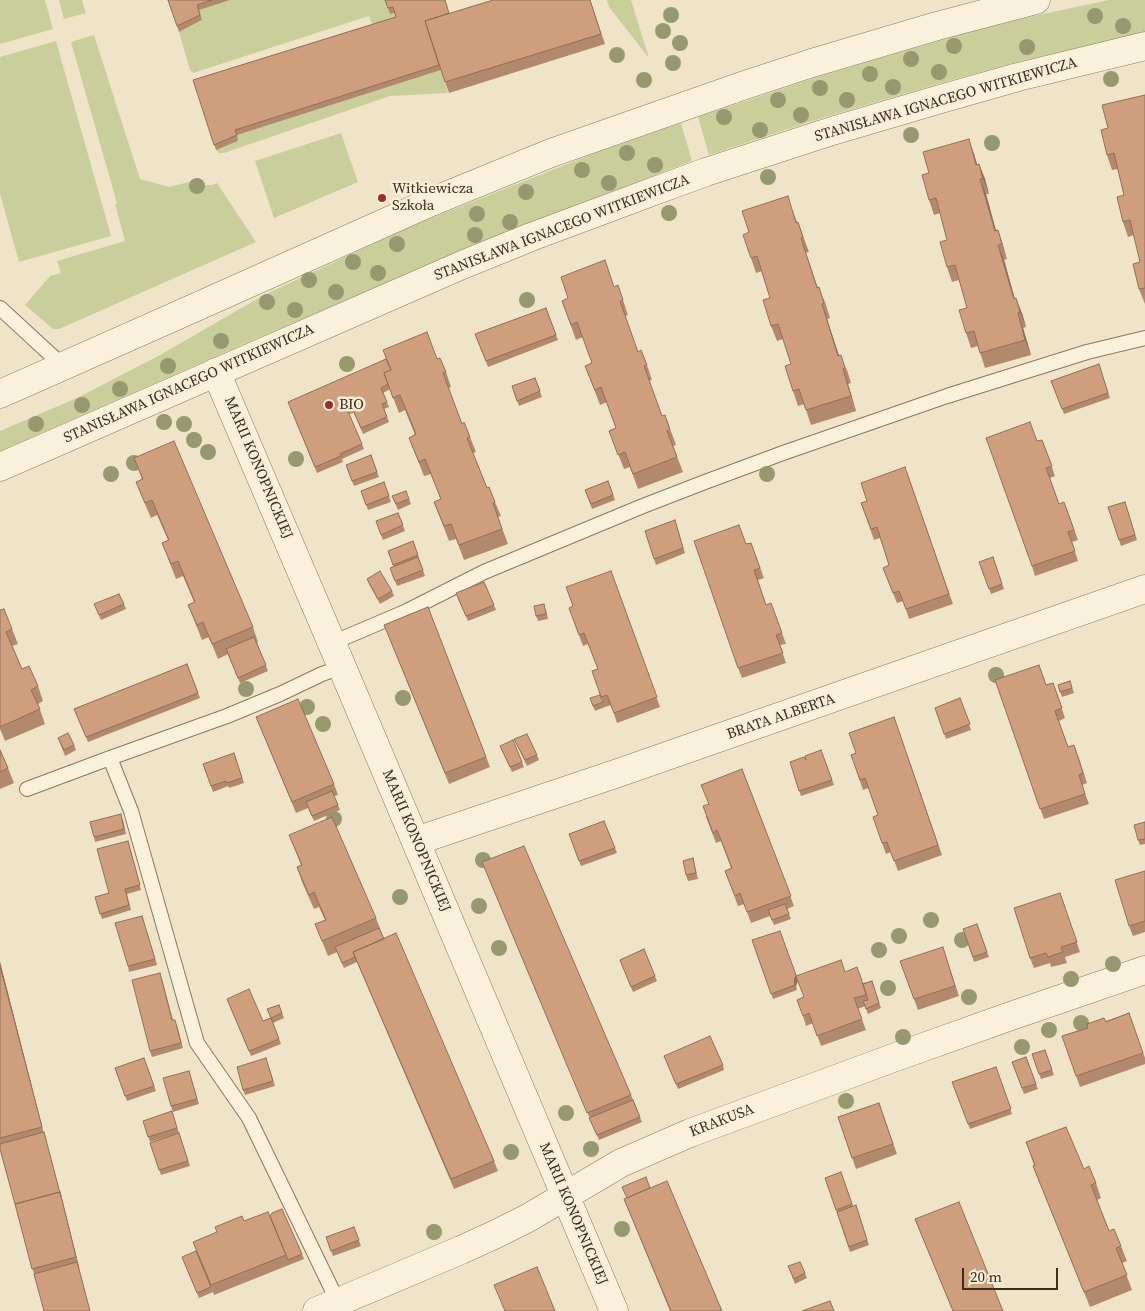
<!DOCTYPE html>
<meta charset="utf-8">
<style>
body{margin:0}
#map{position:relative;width:1145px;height:1311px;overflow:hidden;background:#f0e4c8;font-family:"Source Serif 4",serif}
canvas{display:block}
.scale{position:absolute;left:962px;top:1268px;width:96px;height:22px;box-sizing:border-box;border:2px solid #3d2e20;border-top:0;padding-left:6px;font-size:15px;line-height:18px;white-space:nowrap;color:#3d2e20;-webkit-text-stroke:4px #f7eed8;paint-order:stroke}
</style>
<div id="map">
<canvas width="1145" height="1311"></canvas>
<div class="scale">20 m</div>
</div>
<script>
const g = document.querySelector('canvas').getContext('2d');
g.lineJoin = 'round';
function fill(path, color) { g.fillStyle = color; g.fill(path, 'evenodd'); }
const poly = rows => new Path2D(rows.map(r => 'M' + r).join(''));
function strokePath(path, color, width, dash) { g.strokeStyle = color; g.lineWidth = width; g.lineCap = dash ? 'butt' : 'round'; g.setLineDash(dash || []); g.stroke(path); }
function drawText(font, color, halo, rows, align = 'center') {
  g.font = font + ' "Source Serif 4",serif'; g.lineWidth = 5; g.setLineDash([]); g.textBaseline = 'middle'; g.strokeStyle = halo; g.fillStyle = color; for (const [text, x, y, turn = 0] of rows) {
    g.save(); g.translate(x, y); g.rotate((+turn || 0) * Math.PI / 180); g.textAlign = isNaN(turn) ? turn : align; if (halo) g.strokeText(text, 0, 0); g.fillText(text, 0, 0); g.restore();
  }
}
fill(poly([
 [0,0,45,0,53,29,0,44],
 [59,0,82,0,86,13,64,19],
 [228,0,386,0,390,14,394,13,397,23,374,30,369,16,193,73,190,70,179,32,201,21,199,9],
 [607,0,631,0,649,58,609,7],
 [1109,0,1145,0,1145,32,1013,63,941,83,825,117,709,155,698,117,817,77,972,31,1034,16],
 [94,35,140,179,169,187,193,181,195,184,199,185,212,185,217,183,256,242,59,329,53,329,25,305,50,276,61,273,57,261,125,241,115,204,117,203,71,42],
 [56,41,111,236,19,262,0,194,0,57],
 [441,70,448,93,390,96,224,153,219,153,216,150,238,141,236,135],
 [681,123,692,161,523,225,253,340,0,451,0,431,77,398,160,355,264,295,409,227,595,153],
 [341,133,358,182,274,218,255,161]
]), '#c9cf9b');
const service = poly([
 [0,308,63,366],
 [332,643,407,611,484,572,643,506,705,482,783,453,947,396,1087,352,1145,338],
 [27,789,110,758],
 [338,1302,249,1118,197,1043,131,811,110,758,227,716,280,694,322,674,342,667]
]);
const minor = poly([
 [216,372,342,667,614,1311],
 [416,841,621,772,1145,589],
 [317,1311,461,1250,496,1234,528,1218,621,1163,690,1133,893,1058,1008,1017,1145,970]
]);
const tertiary = poly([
 [0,394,176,316,431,202,551,153,742,86,812,63,937,26,1036,0],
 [0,467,462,265,531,237,649,193,706,172,832,131,944,98,1018,77,1145,46]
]);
strokePath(service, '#8d765c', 16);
strokePath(minor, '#8d765c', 29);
strokePath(tertiary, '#8d765c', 29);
strokePath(service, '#faf1dc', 14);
strokePath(minor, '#faf1dc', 28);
strokePath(tertiary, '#faf1dc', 28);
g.fillStyle = '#96986f';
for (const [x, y] of [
 [671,15],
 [1095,16],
 [1123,26],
 [663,31],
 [680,43],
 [954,46],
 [1027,47],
 [617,55],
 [911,59],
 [673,63],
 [939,72],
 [870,74],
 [1111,79],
 [644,80],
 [893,87],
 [820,88],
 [778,100],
 [847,100],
 [801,115],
 [724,117],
 [760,130],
 [911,135],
 [992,143],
 [627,153],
 [655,165],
 [582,170],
 [768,177],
 [609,183],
 [197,186],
 [526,192],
 [669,213],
 [477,214],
 [510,222],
 [475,235],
 [397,244],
 [353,262],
 [378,273],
 [309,280],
 [336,292],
 [527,300],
 [267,302],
 [295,310],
 [221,341],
 [347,364],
 [168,366],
 [120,389],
 [82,405],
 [164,422],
 [36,424],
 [184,424],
 [194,440],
 [208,452],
 [296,459],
 [134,463],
 [111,474],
 [767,474],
 [996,675],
 [246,689],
 [403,698],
 [307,707],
 [323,724],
 [334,819],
 [483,860],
 [400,897],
 [479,906],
 [931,920],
 [899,936],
 [962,940],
 [499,948],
 [879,950],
 [1113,964],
 [1071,979],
 [888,988],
 [969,997],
 [1081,1023],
 [1049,1030],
 [903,1037],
 [1022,1047],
 [846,1101],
 [566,1113],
 [591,1149],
 [511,1152],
 [622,1229],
 [434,1232]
]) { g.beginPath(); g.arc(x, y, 8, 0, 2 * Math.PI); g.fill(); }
fill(poly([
 [168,0,230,0,199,10,202,20,179,32],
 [385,0,450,13,590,0,605,44,449,93,441,70,237,135,238,141,216,150,193,80,396,17,394,13,390,14],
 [1145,95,1145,304,1139,289,1140,262,1134,235,1128,237,1123,222,1124,195,1118,169,1112,170,1107,155,1108,128],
 [974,154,977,165,979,164,985,179,989,194,986,194,996,230,998,230,1007,259,1004,260,1015,299,1022,313,1026,327,1023,328,1031,355,985,368,978,346,971,348,966,333,967,308,959,280,952,282,947,267,947,240,940,213,934,215,929,200,929,173],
 [793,211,797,222,798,222,809,252,806,253,818,288,825,302,830,318,827,319,839,356,847,370,851,383,848,384,856,411,811,425,804,404,798,406,793,391,791,364,783,339,777,341,771,326,770,298,762,271,756,273,751,258,749,232],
 [614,287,623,300,628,315,625,316,638,352,647,365,652,380,649,381,662,416,665,415,676,445,673,446,683,472,638,489,630,467,624,469,609,431,616,428,607,402,600,405,585,366,592,363,583,337,576,340,562,301],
 [546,308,558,340,488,367,475,334],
 [437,359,446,372,451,387,448,388,462,424,470,437,476,452,473,453,487,488,495,502,501,516,498,517,508,544,464,560,456,539,449,541,434,502,441,500,431,474,424,476,409,438,415,435,405,410,399,413,390,389,383,393,389,407,384,409,389,422,363,434,354,413,349,414,364,449,342,459,343,462,317,473,288,402],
 [1099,364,1110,398,1064,414,1051,381],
 [535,378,542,397,519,406,512,386],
 [1037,441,1046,450,1055,476,1050,478,1059,504,1068,512,1078,540,1072,542,1078,561,1035,576,1032,566],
 [371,455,379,477,354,486,346,465],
 [134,458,253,627,258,642,257,643,268,671,240,683,228,654,218,659,209,637,202,640,188,605,194,602,183,576,176,579,162,543,168,540,157,515,151,518,142,497,136,482,142,479],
 [905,467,953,604,909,619,903,601,897,603,883,568,889,565,880,538,874,540,861,503,867,501],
 [608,481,615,500,592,509,585,490],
 [384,482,391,502,368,510,361,491],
 [406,491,411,504,398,510,392,496],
 [1125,502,1137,540,1121,546,1108,507],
 [398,513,405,531,383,540,376,521],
 [675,520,685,553,656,565,645,531],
 [413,541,425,576,397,586,390,568,394,567,388,551],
 [751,543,764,578,758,580,766,605,771,603,786,644,780,645,786,663,742,678,738,668,746,544],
 [993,557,1004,589,991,594,979,562],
 [611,571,660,707,617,723,611,705,605,707,604,705,605,707,595,711,590,698,603,701,592,671,598,669,588,644,583,646,569,608,573,606],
 [367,579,392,591,394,596,380,604,369,584],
 [484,582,496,610,468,621,458,599],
 [94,604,124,604,126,609,101,620],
 [428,607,490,767,449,784,384,625],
 [546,609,548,619,538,621,536,616],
 [0,610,12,629,18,644,12,646,22,669,38,686,43,701,38,704,45,724,5,741,0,729],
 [187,664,200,698,88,742,74,709],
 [995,680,1046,685,1053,683,1065,718,1059,721,1068,747,1078,755,1087,783,1082,785,1089,804,1044,819],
 [1070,681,1074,693,1062,697,1058,685],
 [960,698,971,730,946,739,935,708],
 [256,717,334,784,338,795,334,796,340,810,314,821,308,808,296,813],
 [894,717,942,855,898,871,891,852,886,854,882,843,878,815,868,788,863,790,851,755,856,753],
 [58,738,74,745,76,750,65,756],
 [514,739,537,755,539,760,527,766],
 [500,746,522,762,524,767,512,772],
 [0,750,8,768,14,783,0,789],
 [821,750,834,785,801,796,790,762,806,760],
 [234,753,244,783,229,788,228,786,213,792,203,764],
 [742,769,794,906,787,909,791,919,774,925,770,916,751,923,744,904,738,906,725,871,731,868,721,841,716,843,706,817,708,804],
 [123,819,126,834,95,842,94,837],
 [604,821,617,853,581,866,569,834],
 [1145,822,1145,844,1140,845,1138,840],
 [289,835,376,918,384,939,494,1161,498,1171,454,1189,357,962,344,968,337,952,328,956,315,924,325,920,319,907,314,909,302,882,297,867,301,865],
 [128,841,141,890,127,894,131,910,102,919,95,897,109,893],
 [693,858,698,879,688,881,686,875],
 [482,862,631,1095,642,1122,599,1140],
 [1145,871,1145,932,1133,936,1129,926],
 [1060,893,1080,952,1065,957,1067,963,1051,967,1050,963,1034,968,1030,958],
 [142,916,157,965,129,972,128,966],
 [977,924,989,957,974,962,963,929],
 [752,940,796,976,845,972,863,983,872,981,881,1008,868,1014,865,1006,858,1009,866,1030,821,1046,813,1023,806,1026,803,1016,804,997,798,981,796,986,797,990,773,999],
 [644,949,657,981,633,992,620,960],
 [946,957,959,996,918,1010,900,961],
 [0,962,45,1138,63,1203,79,1267,34,1274,0,1149],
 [162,979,173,1020,177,1025,183,1048,152,1057,150,1051],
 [229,1004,263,1021,270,1018,279,1005,284,1018,273,1023,281,1044,251,1056],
 [1129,1013,1145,1058,1145,1064,1080,1087,1062,1036],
 [1045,1050,1054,1075,1041,1079,1032,1054],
 [1026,1057,1038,1089,1024,1094,1012,1062],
 [144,1058,156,1091,127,1101,115,1068],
 [266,1058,275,1086,245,1095,243,1090],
 [666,1061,723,1065,724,1070,678,1089],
 [996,1067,1012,1114,970,1129,952,1082],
 [189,1071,199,1104,173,1112,171,1106],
 [879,1103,897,1154,856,1169,838,1117],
 [172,1111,179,1133,150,1142,143,1121],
 [179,1133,190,1166,161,1175,150,1143],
 [1026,1142,1084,1169,1096,1183,1101,1198,1097,1200,1109,1231,1121,1246,1127,1261,1122,1263,1132,1290,1090,1307,1039,1181,1033,1166,1034,1165],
 [841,1172,853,1206,856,1205,869,1245,850,1252,825,1178],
 [650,1188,722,1311,670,1311,624,1199],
 [270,1216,302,1254,304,1259,214,1295,213,1292,199,1298,184,1262,196,1251,244,1221],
 [915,1219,1003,1311,953,1311],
 [354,1227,361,1246,333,1256,326,1237],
 [788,1266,805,1273,807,1278,795,1284]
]), '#b2896c');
fill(poly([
 [969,139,974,154,982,180,976,165],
 [979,164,985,179,989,194,983,179],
 [980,179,986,194,1000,246,995,231],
 [998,230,1003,245,1007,259,1002,244],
 [998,245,1004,260,1019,314,1014,299],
 [1016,298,1022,313,1026,327,1020,312],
 [822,304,827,319,844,371,838,356],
 [1018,313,1023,328,1031,355,1025,340],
 [843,369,848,384,856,411,851,396],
 [0,962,45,1138,63,1203,90,1311,76,1257,60,1192,42,1127,0,966],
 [796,975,798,980,796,986,797,990,794,981]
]), '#916f58');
const building = poly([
 [168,0,212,0,197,5,200,15,177,26,168,0],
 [385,0,445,0,449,13,425,21,439,65,235,130,237,135,214,145,193,80,396,17,393,7,388,8,385,0],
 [493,0,590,0,601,34,445,82,425,21,493,0],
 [1145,95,1145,288,1139,289,1133,264,1140,262,1130,220,1123,222,1117,197,1124,195,1114,153,1107,155,1101,130,1108,128,1102,105,1145,95],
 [969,139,976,165,979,164,983,179,980,179,995,231,998,230,1002,244,998,245,1014,299,1016,298,1020,312,1018,313,1025,340,980,353,974,331,966,333,959,310,967,308,955,265,947,267,940,242,947,240,936,198,929,200,922,175,929,173,923,152,969,139],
 [788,196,796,223,798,222,803,237,801,238,817,288,819,287,824,303,822,304,838,356,841,355,845,368,843,369,851,396,806,410,799,389,793,391,785,366,791,364,778,324,771,326,763,300,770,298,757,256,751,258,743,235,749,232,742,211,788,196],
 [605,260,614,287,618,285,623,300,620,301,638,352,641,350,647,365,644,366,662,416,665,415,670,430,667,431,677,457,633,474,625,452,618,455,609,431,616,428,601,387,595,390,585,366,592,363,577,322,571,325,562,301,568,298,561,277,605,260],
 [546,308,556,335,486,361,475,334,546,308],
 [427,332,437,359,440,358,446,372,443,373,462,424,464,422,470,437,467,438,487,488,489,487,495,502,493,503,502,529,459,545,451,524,444,526,434,502,441,499,425,459,419,462,409,438,416,434,400,395,393,398,384,373,391,370,383,350,427,332],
 [386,359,391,370,384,373,388,384,381,388,387,402,382,404,387,417,361,428,352,408,347,409,362,444,340,454,341,456,315,467,288,402,386,359],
 [1099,364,1108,393,1062,409,1051,381,1099,364],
 [535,378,540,391,517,401,512,386,535,378],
 [1030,422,1037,441,1042,440,1052,466,1046,468,1059,504,1064,502,1074,530,1068,532,1075,551,1032,566,986,438,1030,422],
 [174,441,253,627,212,644,203,622,197,625,188,605,195,602,178,561,171,564,162,543,169,540,152,500,145,503,136,482,143,479,134,458,174,441],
 [371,455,377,472,352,481,346,465,371,455],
 [905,467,949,594,906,609,899,591,893,593,883,568,889,565,877,527,871,529,861,503,867,501,861,483,905,467],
 [608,481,613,495,591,504,585,490,608,481],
 [384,482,389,496,366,505,361,491,384,482],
 [406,491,409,499,396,504,392,496,406,491],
 [1125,502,1135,535,1119,540,1108,507,1125,502],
 [398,513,403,525,381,535,376,521,398,513],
 [675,520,683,548,654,559,645,531,675,520],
 [739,525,746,544,751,543,760,568,754,570,766,605,771,603,782,633,776,635,783,653,738,668,694,541,739,525],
 [413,541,418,555,393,565,388,551,413,541],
 [418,557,423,570,395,581,390,568,418,557],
 [993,557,1002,584,989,589,979,562,993,557],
 [380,571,392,591,378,599,367,579,380,571],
 [611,571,657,697,614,713,607,695,601,697,592,671,598,669,584,633,579,635,569,608,573,606,566,587,611,571],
 [484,582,494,605,466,616,456,593,484,582],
 [119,594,124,604,99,615,94,604,119,594],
 [544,604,546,614,536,616,534,606,544,604],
 [428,607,486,757,445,773,384,625,428,607],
 [4,609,12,629,6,632,22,669,29,666,38,686,31,690,40,709,0,727,0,610,4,609],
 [254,637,266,665,238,678,226,649,254,637],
 [187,664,198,693,86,737,74,709,187,664],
 [1039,665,1046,685,1053,683,1062,708,1055,711,1068,747,1074,745,1083,773,1079,775,1085,794,1040,809,995,680,1039,665],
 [1070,681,1072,688,1060,692,1058,685,1070,681],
 [600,695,603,702,593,706,590,698,600,695],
 [960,698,970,724,944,734,935,708,960,698],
 [298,699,334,784,292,802,256,717,298,699],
 [894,717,938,845,894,861,887,842,882,843,873,817,878,815,865,778,860,780,851,755,856,753,849,733,894,717],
 [68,733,74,745,64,750,58,738,68,733],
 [527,734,537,755,525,760,514,739,527,734],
 [513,740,522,762,510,767,500,746,513,740],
 [0,750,8,768,0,772,0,750],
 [821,750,832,780,799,791,790,762,804,757,806,760,805,756,821,750],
 [234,753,242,778,227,783,226,781,211,786,203,764,234,753],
 [742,769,791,896,747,912,740,893,735,896,725,871,732,868,717,830,713,833,703,806,709,804,701,785,742,769],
 [332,791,338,805,312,816,306,802,332,791],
 [121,814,124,829,94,837,90,822,121,814],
 [332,817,376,918,322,941,315,924,326,920,314,892,309,895,297,867,302,865,289,835,332,817],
 [604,821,615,848,579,861,569,834,604,821],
 [1145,822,1145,839,1138,840,1134,825,1145,822],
 [128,841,140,885,125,889,129,905,100,914,95,897,109,893,97,849,128,841],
 [524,846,631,1095,587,1113,482,862,524,846],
 [693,858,696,873,686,875,683,861,693,858],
 [1145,871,1145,921,1129,926,1115,880,1145,871],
 [1060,893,1077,942,1061,947,1063,952,1048,957,1046,953,1030,958,1014,908,1060,893],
 [785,904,789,914,772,920,768,910,785,904],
 [142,916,155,959,128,966,115,923,142,916],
 [977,924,987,952,973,957,963,929,977,924],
 [379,928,384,939,353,952,355,957,342,963,335,947,379,928],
 [780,931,796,975,794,981,795,985,771,994,752,940,780,931],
 [396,933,494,1161,451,1179,353,952,396,933],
 [943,947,955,986,914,999,900,961,943,947],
 [644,949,655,976,631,987,620,960,644,949],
 [841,960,845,972,857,967,861,978,866,995,854,998,862,1019,817,1036,809,1013,803,1016,797,1000,804,997,796,976,841,960],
 [0,966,42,1127,0,1138,0,966],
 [160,973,172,1020,175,1020,181,1043,150,1051,132,980,160,973],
 [872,981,879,1003,866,1009,863,1001,868,1000,863,984,872,981],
 [249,989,263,1021,271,1018,279,1039,249,1051,227,999,249,989],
 [279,1005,282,1013,271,1018,267,1009,279,1005],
 [1129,1013,1143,1053,1076,1076,1062,1036,1088,1028,1087,1024,1104,1018,1106,1022,1129,1013],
 [710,1036,723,1065,676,1084,664,1056,710,1036],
 [1045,1050,1052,1070,1039,1074,1032,1054,1045,1050],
 [1026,1057,1036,1084,1022,1088,1012,1062,1026,1057],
 [144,1058,154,1086,125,1096,115,1068,144,1058],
 [266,1058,273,1081,243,1090,237,1067,266,1058],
 [996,1067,1011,1109,968,1124,952,1082,996,1067],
 [189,1071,197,1099,171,1106,163,1078,189,1071],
 [633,1100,640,1117,597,1135,589,1118,633,1100],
 [879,1103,893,1144,852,1158,838,1117,879,1103],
 [172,1111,177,1128,148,1137,143,1121,172,1111],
 [1066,1127,1084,1169,1089,1166,1096,1183,1091,1185,1109,1231,1114,1229,1121,1246,1116,1248,1127,1275,1084,1292,1033,1166,1035,1165,1026,1142,1066,1127],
 [44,1132,61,1197,60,1192,15,1204,0,1149,0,1144,44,1132],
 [179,1133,188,1161,159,1170,150,1143,179,1133],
 [841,1172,852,1204,836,1210,825,1178,841,1172],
 [646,1177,650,1188,627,1198,622,1187,646,1177],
 [667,1181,722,1311,671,1311,624,1199,667,1181],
 [60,1192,76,1257,32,1269,15,1204,60,1192],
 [959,1202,1003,1311,953,1311,915,1219,959,1202],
 [856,1205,867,1240,849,1247,837,1212,856,1205],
 [282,1209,302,1254,288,1260,270,1216,272,1213,282,1209],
 [268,1212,286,1255,211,1285,193,1242,217,1232,215,1227,242,1216,244,1221,268,1212],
 [354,1227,359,1240,331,1251,326,1237,354,1227],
 [196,1251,211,1287,197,1293,182,1257,196,1251],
 [77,1262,90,1311,44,1311,34,1274,77,1262],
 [800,1262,805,1273,794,1279,788,1266,800,1262],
 [537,1267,555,1311,505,1311,494,1285,537,1267],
 [830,1301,834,1311,802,1311,830,1301]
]);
fill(building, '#cf9f7d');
strokePath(building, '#916f58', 1);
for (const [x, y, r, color] of [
 [382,198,5,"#9e2a2b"],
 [329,405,5,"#9e2a2b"]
]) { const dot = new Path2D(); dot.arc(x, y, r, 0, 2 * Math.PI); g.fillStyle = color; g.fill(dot); strokePath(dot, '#f7eed8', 2); }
drawText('15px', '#3d2e20', '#f7eed8', [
 ["STANISŁAWA IGNACEGO WITKIEWICZA",946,100,-16],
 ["STANISŁAWA IGNACEGO WITKIEWICZA",562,228,-21],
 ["STANISŁAWA IGNACEGO WITKIEWICZA",189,384,-24],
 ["MARII KONOPNICKIEJ",258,468,67],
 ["BRATA ALBERTA",781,717,-19],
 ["MARII KONOPNICKIEJ",416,841,67],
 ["KRAKUSA",722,1121,-21],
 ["MARII KONOPNICKIEJ",573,1214,67]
]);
drawText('15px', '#3d2e20', '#f7eed8', [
 ["Witkiewicza",392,189],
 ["Szkoła",392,206],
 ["BIO",339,405]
], 'left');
</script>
